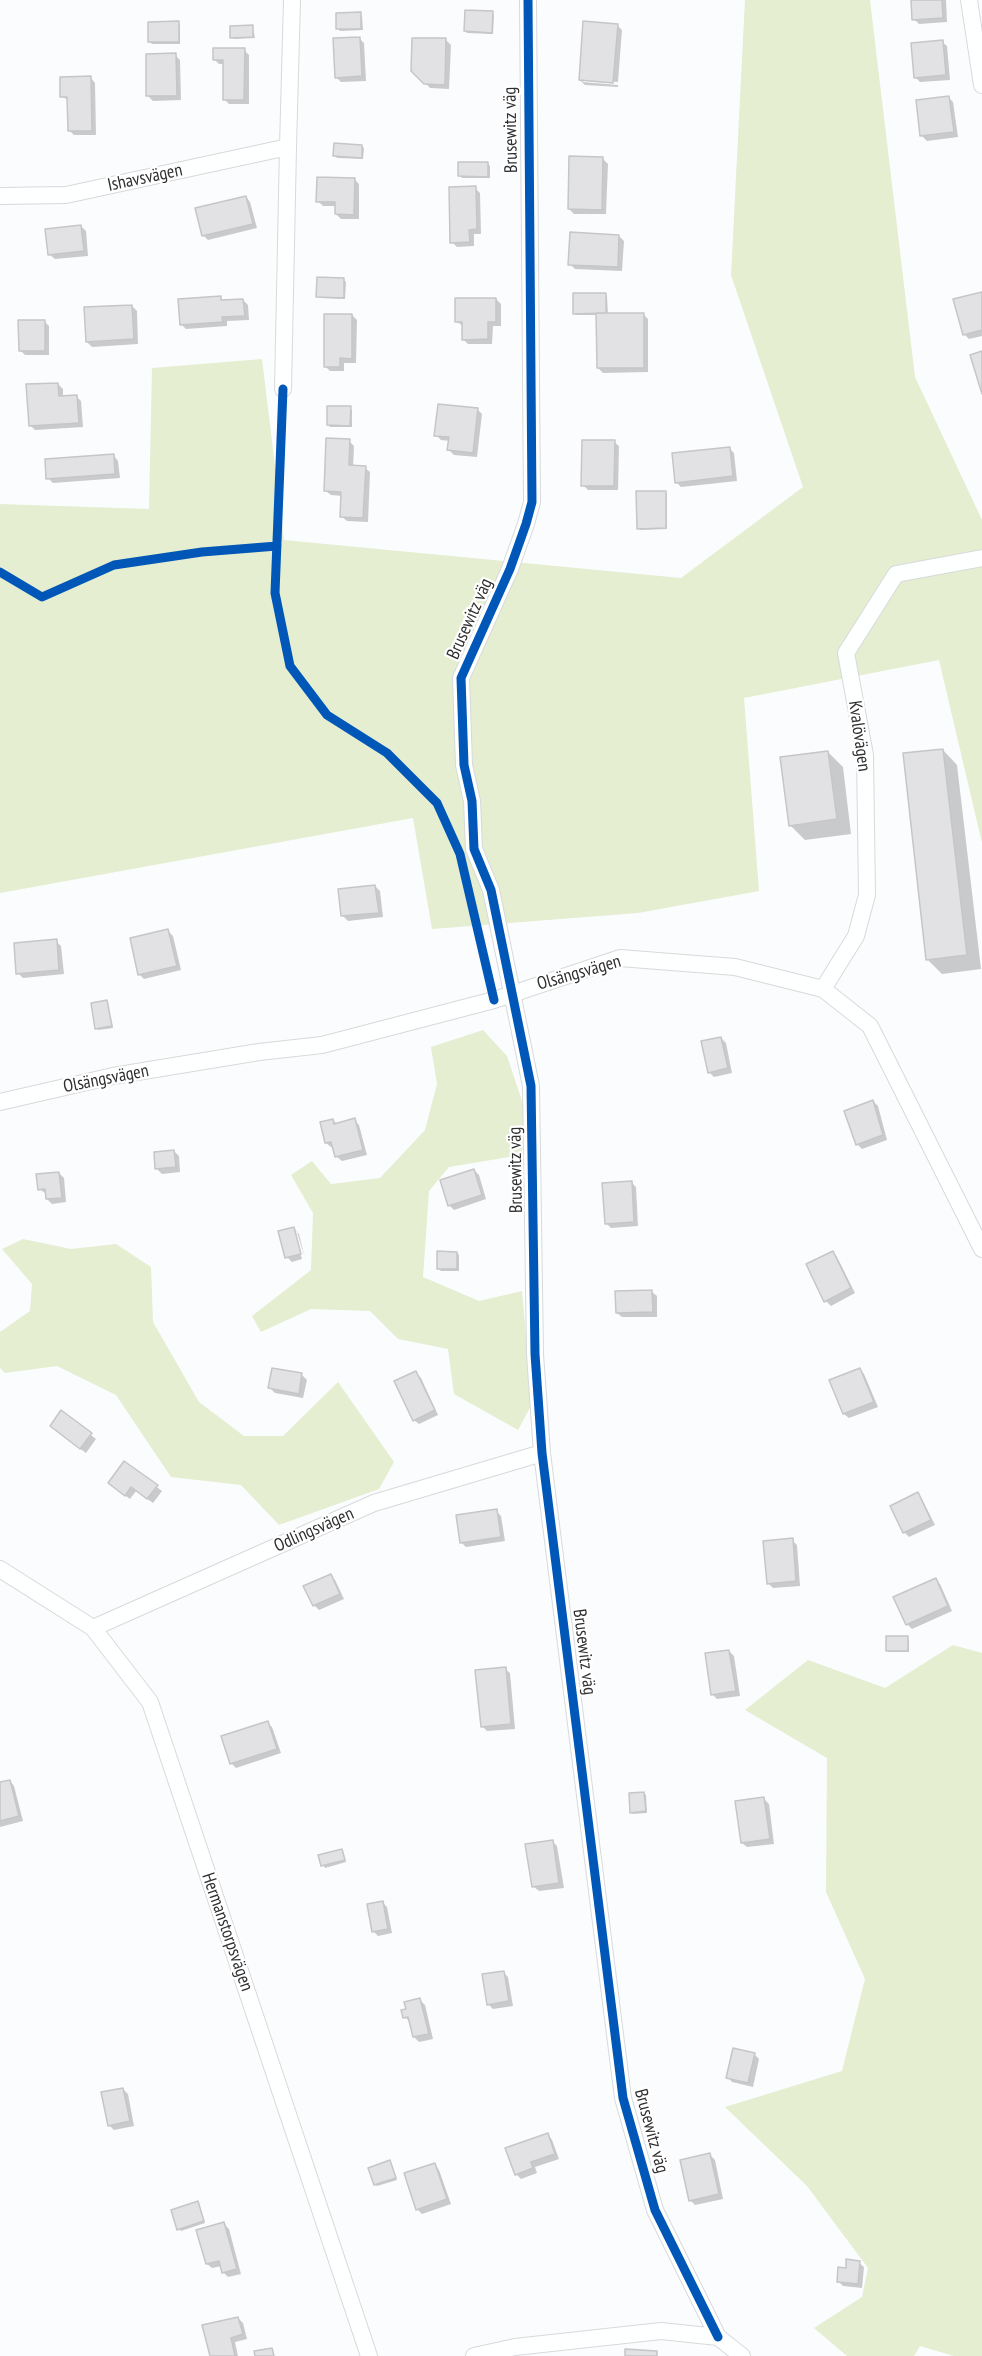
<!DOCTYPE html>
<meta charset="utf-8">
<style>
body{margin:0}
canvas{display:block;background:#fbfcfe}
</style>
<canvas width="982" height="2356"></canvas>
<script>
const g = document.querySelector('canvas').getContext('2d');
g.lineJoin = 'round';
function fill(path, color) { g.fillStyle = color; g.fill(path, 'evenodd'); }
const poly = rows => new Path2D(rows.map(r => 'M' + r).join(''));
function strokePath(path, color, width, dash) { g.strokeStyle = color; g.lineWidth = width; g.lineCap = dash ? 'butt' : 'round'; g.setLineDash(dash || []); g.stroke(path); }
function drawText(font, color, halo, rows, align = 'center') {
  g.font = font + ' "PT Sans Narrow",sans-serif'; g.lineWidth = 4.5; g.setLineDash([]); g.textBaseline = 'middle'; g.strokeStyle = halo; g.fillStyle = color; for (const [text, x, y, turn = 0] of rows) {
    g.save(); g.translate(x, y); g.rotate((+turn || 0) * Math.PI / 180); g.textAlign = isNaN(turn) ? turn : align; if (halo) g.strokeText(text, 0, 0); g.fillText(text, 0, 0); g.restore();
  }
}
fill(poly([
 [745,0,870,0,915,377,982,520,982,843,939,660,744,698,759,891,638,913,432,929,413,818,0,893,0,504,149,509,152,368,262,359,284,540,681,578,803,487,731,275],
 [483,1030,507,1056,528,1119,521,1155,449,1167,429,1191,423,1277,479,1301,522,1291,532,1404,518,1430,454,1394,448,1349,398,1339,370,1311,311,1309,261,1332,252,1316,311,1270,313,1213,291,1175,312,1161,331,1184,380,1178,425,1130,437,1084,431,1047],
 [23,1239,71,1249,116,1244,151,1267,153,1322,199,1402,244,1436,283,1436,338,1382,394,1462,379,1489,279,1525,241,1485,171,1477,116,1395,57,1366,5,1373,0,1368,0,1332,30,1311,32,1284,2,1249],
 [953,1645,982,1653,982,2356,954,2356,920,2346,914,2356,847,2356,814,2328,862,2297,868,2268,807,2186,725,2107,842,2071,865,1979,826,1892,827,1758,745,1710,808,1660,885,1688]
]), '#e5eed0');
fill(poly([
 [913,0,946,0,947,22,919,24,914,19],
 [492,13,494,15,493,34,467,33,465,31],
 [360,14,362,16,363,30,340,31,338,29],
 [178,23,180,25,180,44,152,44,150,42],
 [617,25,622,30,618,82,583,79,583,82,618,85,618,87,585,85,580,80],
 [253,27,255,38,234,39,231,37],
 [359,38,364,43,366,81,341,82,336,77],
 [446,40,451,45,449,89,430,88,413,70],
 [942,42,947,46,950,80,920,82,915,77],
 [244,50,249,55,249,104,229,104,224,99,225,64,219,64,214,59],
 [175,55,180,60,181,100,153,101,148,96],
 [91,78,95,83,96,135,74,135,69,130,69,101,62,96],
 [948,97,953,102,958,137,927,141,922,136],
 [362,146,364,148,363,159,337,158,335,156],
 [603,159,608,164,606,214,574,214,569,209],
 [488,164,490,166,490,178,462,178,460,175],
 [355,180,359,184,359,219,341,219,336,214,336,206,323,206,318,201],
 [475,188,480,193,481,234,474,234,474,246,457,247,452,242],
 [246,197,250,202,257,228,208,240,203,235],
 [81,226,86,231,88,256,55,259,50,255],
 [619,236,624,241,622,271,575,269,570,264],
 [344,280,346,282,345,299,320,298,318,296],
 [982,293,982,336,969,339,964,334],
 [605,294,607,296,608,315,643,314,648,319,648,372,603,373,598,368,597,315,576,315,574,313],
 [220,298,224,301,243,300,248,305,249,320,227,321,227,326,186,329,181,324],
 [496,299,501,304,501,326,493,326,492,344,468,344,463,339,463,326,456,321],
 [132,306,137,311,138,344,92,347,87,342],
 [352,315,357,320,356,363,344,363,344,371,330,371,325,366],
 [44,321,49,326,49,355,25,355,20,350],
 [58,384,63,389,63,397,76,396,81,401,83,427,35,430,30,425],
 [350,408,352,410,352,427,330,427,328,425],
 [477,409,482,414,477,457,454,455,449,450,450,441,441,440,436,435],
 [349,441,354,446,353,467,365,468,370,472,368,522,347,521,342,517,343,496,331,495,326,491],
 [614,442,619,446,618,490,588,490,583,485],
 [729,448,734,453,737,481,681,487,676,482],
 [114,456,118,461,120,478,53,483,48,478],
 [665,492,667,494,667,529,640,530,638,528],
 [943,750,957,765,981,969,942,974,927,959],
 [828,752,843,767,851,834,805,840,790,825],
 [375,886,380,891,383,917,348,921,343,916],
 [168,931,173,936,181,970,144,979,139,974],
 [56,941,61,946,64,974,23,978,18,973],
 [107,1002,113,1028,98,1030,96,1028],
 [721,1038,726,1043,732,1073,714,1077,709,1072],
 [873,1101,878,1106,887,1140,862,1149,857,1144],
 [333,1120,337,1124,354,1120,359,1125,367,1155,342,1161,337,1157,334,1147,331,1147,326,1143],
 [174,1151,179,1156,180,1172,162,1174,157,1169],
 [474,1170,479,1175,486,1199,454,1210,449,1205],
 [59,1173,64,1178,66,1202,52,1204,47,1199,47,1194,39,1189],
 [631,1182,636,1187,638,1226,611,1228,606,1223],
 [294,1229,299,1234,305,1258,297,1232,294,1232,302,1259,292,1262,287,1257],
 [832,1252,837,1257,855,1293,831,1306,826,1301],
 [457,1253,459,1255,459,1271,441,1271,439,1269],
 [652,1292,657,1296,657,1317,622,1317,617,1313],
 [860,1369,864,1374,878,1407,849,1418,844,1414,831,1381],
 [416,1373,421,1378,438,1415,419,1424,414,1420],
 [302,1375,307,1380,303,1398,275,1393,270,1388],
 [62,1412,96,1439,86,1453,56,1431],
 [125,1463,162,1491,153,1503,136,1491,130,1499,115,1488],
 [917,1494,922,1499,935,1525,909,1537,905,1533,892,1506],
 [496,1511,501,1516,505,1541,466,1547,461,1542],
 [792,1540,797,1545,800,1586,773,1588,768,1583],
 [331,1575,335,1580,344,1599,319,1610,314,1605],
 [935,1579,940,1584,952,1611,912,1629,907,1624],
 [907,1638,909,1640,909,1652,889,1652,887,1650],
 [729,1651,734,1656,740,1696,717,1699,712,1694],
 [505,1669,510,1673,515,1729,487,1731,482,1726],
 [267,1723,272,1727,281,1753,236,1768,231,1763],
 [10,1781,14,1786,23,1821,0,1827,0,1784],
 [644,1793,646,1795,647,1813,633,1814,631,1812],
 [764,1799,769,1804,774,1844,747,1847,742,1843],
 [552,1841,557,1846,564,1888,539,1891,534,1887],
 [342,1851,346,1862,325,1868,323,1865],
 [382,1902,387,1907,392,1933,378,1936,373,1931],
 [503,1972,508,1977,513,2006,493,2009,488,2004],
 [420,2000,425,2005,433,2039,419,2042,414,2037,411,2022,404,2017,408,2010],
 [755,2055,759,2059,753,2087,732,2082,728,2077],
 [123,2089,128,2094,134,2126,114,2130,109,2125],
 [548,2135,552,2140,559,2159,535,2167,537,2173,521,2179,516,2174],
 [710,2155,715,2160,723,2199,695,2205,690,2200],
 [390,2162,397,2180,377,2186,375,2184],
 [435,2165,439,2170,451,2204,422,2214,417,2209],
 [197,2203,205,2223,181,2231,179,2229],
 [224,2224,229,2229,241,2274,228,2277,223,2272,222,2266,212,2268,207,2264],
 [859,2263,864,2267,862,2288,843,2286,838,2281,847,2270],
 [238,2318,243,2323,247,2339,235,2342,238,2356,211,2356]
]), '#0003');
const building = poly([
 [911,0,942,0,943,18,912,20,911,0],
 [465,10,493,11,492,33,464,31,465,10],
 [361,12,361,29,336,29,336,13,361,12],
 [179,21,179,42,148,42,148,22,179,21],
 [583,21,618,24,613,83,579,80,583,21],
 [253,25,253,37,230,38,230,26,253,25],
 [360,37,362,76,335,78,333,38,360,37],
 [412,38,446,38,445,85,424,84,411,71,412,38],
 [943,40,946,75,914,78,911,43,943,40],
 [213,48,245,48,244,100,223,100,223,60,213,60,213,48],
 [176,53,177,96,146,96,146,54,176,53],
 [91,76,92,131,68,131,67,97,60,97,60,77,91,76],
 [949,96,954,132,920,136,916,100,949,96],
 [334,143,362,145,362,158,333,156,334,143],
 [569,156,603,157,602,210,568,209,569,156],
 [458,162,488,162,488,177,458,176,458,162],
 [317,177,355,178,354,215,335,214,335,202,316,202,317,177],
 [476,186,477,229,469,230,470,242,450,243,449,187,476,186],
 [246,196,253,224,202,236,195,208,246,196],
 [81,225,84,251,48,255,45,229,81,225],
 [570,232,619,235,618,267,568,265,570,232],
 [317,277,344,278,344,298,316,297,317,277],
 [982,292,982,330,963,335,953,299,982,292],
 [573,293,606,293,606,313,573,314,573,293],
 [221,296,221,300,243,299,245,316,222,317,223,322,180,325,178,299,221,296],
 [455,298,496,298,496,322,488,322,488,339,462,340,462,322,455,322,455,298],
 [132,305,134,339,86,342,84,307,132,305],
 [596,313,644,313,644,368,597,368,596,313],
 [324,314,352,314,352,359,340,358,340,367,324,367,324,314],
 [18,320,45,320,45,351,19,351,18,320],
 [982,351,982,394,970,355,982,351],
 [58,383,59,396,77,395,79,423,29,426,26,384,58,383],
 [438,404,478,408,473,453,447,450,449,437,434,436,438,404],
 [327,406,351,406,350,426,327,425,327,406],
 [326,438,350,439,349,465,366,466,363,518,340,517,341,492,324,491,326,438],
 [582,440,615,440,614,486,581,486,582,440],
 [730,447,733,476,675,483,672,453,730,447],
 [114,454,115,474,46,479,45,459,114,454],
 [636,491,666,491,666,528,637,529,636,491],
 [943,749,967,955,926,960,903,753,943,749],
 [828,751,837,819,789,826,780,757,828,751],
 [375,885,379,913,341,916,338,889,375,885],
 [168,929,177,966,138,975,130,938,168,929],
 [57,939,59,970,16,974,14,943,57,939],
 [107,1000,112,1026,95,1029,91,1003,107,1000],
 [721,1037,728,1068,708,1073,701,1041,721,1037],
 [873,1100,883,1135,856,1145,844,1111,873,1100],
 [355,1118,363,1150,335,1157,331,1142,325,1143,320,1122,333,1119,334,1124,355,1118],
 [174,1150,176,1167,155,1169,154,1152,174,1150],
 [474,1169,482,1195,448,1206,440,1180,474,1169],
 [59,1172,62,1198,46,1199,45,1189,38,1190,36,1174,59,1172],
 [632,1181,634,1222,605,1224,602,1183,632,1181],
 [294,1227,301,1254,285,1258,278,1231,294,1227],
 [437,1251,457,1252,457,1269,437,1269,437,1251],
 [833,1251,851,1288,824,1302,806,1264,833,1251],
 [652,1290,653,1312,616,1313,615,1291,652,1290],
 [272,1368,302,1373,299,1394,268,1388,272,1368],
 [860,1368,874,1402,843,1414,829,1380,860,1368],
 [416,1371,435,1410,413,1421,394,1381,416,1371],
 [61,1410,92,1433,80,1449,50,1426,61,1410],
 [124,1461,158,1485,147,1499,131,1487,125,1496,108,1483,124,1461],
 [918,1492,931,1520,903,1533,890,1506,918,1492],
 [497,1509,501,1537,460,1543,456,1515,497,1509],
 [793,1538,796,1581,767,1584,763,1541,793,1538],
 [331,1574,340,1594,313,1606,303,1586,331,1574],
 [936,1578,948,1606,906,1625,893,1597,936,1578],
 [886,1636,908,1636,908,1651,886,1651,886,1636],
 [729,1650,736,1691,711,1695,705,1653,729,1650],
 [506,1667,511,1724,481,1727,475,1670,506,1667],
 [268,1721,277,1749,230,1764,221,1736,268,1721],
 [10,1780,19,1816,0,1821,0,1782,10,1780],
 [644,1792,646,1811,630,1813,629,1793,644,1792],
 [764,1797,770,1839,741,1843,735,1801,764,1797],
 [553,1840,559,1883,532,1887,525,1844,553,1840],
 [342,1849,345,1860,321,1866,318,1855,342,1849],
 [383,1901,388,1929,372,1932,367,1904,383,1901],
 [504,1971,509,2001,487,2005,482,1974,504,1971],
 [420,1998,429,2034,413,2037,408,2017,403,2018,401,2010,406,2009,404,2002,420,1998],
 [733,2048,755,2053,748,2083,726,2078,733,2048],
 [123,2088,130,2121,108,2126,101,2092,123,2088],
 [548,2133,555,2154,531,2162,533,2168,515,2175,505,2148,548,2133],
 [710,2153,719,2194,689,2201,680,2160,710,2153],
 [390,2160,396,2178,374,2185,368,2168,390,2160],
 [435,2163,447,2199,416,2210,404,2173,435,2163],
 [198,2201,204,2221,177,2230,171,2210,198,2201],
 [224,2222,237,2269,222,2273,219,2261,206,2264,196,2230,224,2222],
 [846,2259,860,2261,858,2284,837,2282,838,2267,846,2268,846,2259],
 [238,2317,243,2334,231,2338,235,2356,210,2356,202,2325,238,2317],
 [272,2348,274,2356,255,2356,254,2351,272,2348],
 [625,2349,657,2351,657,2356,625,2356,625,2349]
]);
fill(building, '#e2e2e4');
strokePath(building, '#c6c6c8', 1.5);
const street = poly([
 [528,0,532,502,526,524,510,569,461,678,464,765,472,801,474,849,491,890,531,1086,535,1354,542,1453,623,2098,655,2210,718,2337],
 [969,0,982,85],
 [288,147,292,0],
 [0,196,66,195,288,147,283,389],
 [823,989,856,936,867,895,865,755,846,653,896,574,982,558],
 [0,1102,113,1076,259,1052,322,1045,494,1000,620,958,735,967,823,989,870,1026,982,1249],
 [0,1569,93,1628,150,1702,369,2356],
 [93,1628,374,1503,542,1453],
 [474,2356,515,2347,661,2331,718,2337,742,2356]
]);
strokePath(street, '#d8d9db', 18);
strokePath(street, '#feffff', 16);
strokePath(poly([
 [528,0,532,502,526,524,510,569,461,678,464,765,472,801,474,849,491,890,531,1086,535,1354,542,1453,623,2098,655,2210,718,2337],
 [283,389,275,593,290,666,327,715,387,753,437,803,460,854,494,1000],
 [0,572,42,597,114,565,202,552,277,546]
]), '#0057b8', 9);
drawText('18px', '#2f2f30', '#fff', [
 ["Brusewitz väg",511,130,-91],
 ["Ishavsvägen",145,178,-12],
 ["Brusewitz väg",470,619,-66],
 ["Kvalövägen",859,736,82],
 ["Olsängsvägen",579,973,-16],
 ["Olsängsvägen",106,1079,-11],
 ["Brusewitz väg",516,1170,-91],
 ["Odlingsvägen",314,1530,-24],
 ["Brusewitz väg",584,1652,83],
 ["Hermanstorpsvägen",227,1932,71],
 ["Brusewitz väg",651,2131,75]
]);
</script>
